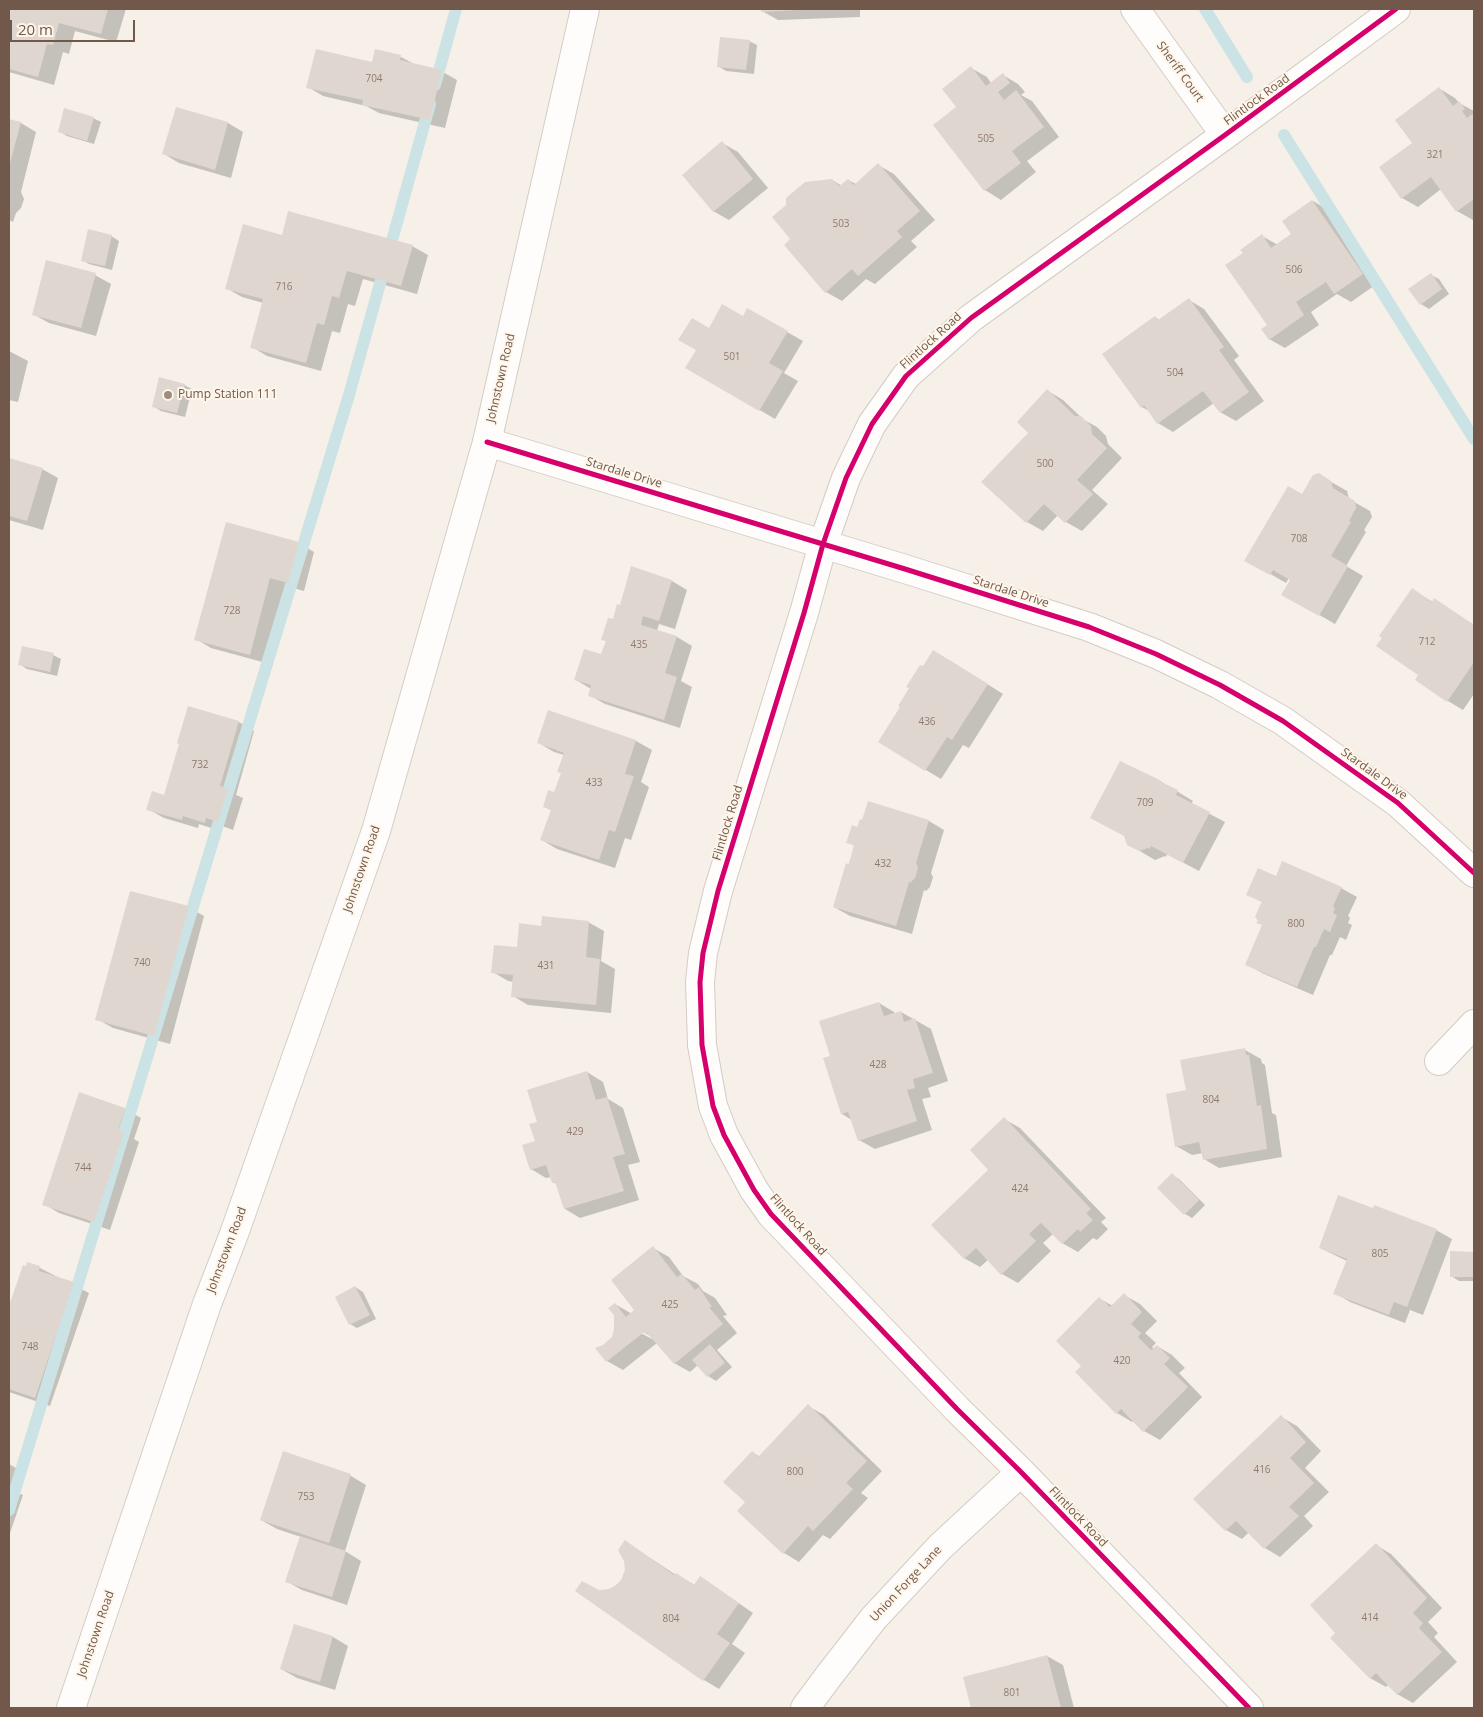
<!DOCTYPE html>
<style>
body{margin:0}
#map{position:relative;width:1483px;height:1717px;overflow:hidden;background:#f6f0e9;font-family:"Open Sans",sans-serif}
canvas{display:block}
.frame{position:absolute;inset:0;border:10px solid #72584b;pointer-events:none}
.scale{position:absolute;left:10px;top:20px;width:125px;height:22px;box-sizing:border-box;border:2px solid #72584b;border-top:0;padding-left:6px;font-size:15px;line-height:18px;white-space:nowrap;color:#72584b;-webkit-text-stroke:4px #fef6ea;paint-order:stroke}
</style>
<div id="map">
<canvas width="1483" height="1717"></canvas>
<div class="frame"></div>
<div class="scale">20 m</div>
</div>
<script>
const g = document.querySelector('canvas').getContext('2d');
g.lineJoin = 'round';
function fill(path, color) { g.fillStyle = color; g.fill(path, 'evenodd'); }
const poly = rows => new Path2D(rows.map(r => 'M' + r).join(''));
function strokePath(path, color, width, dash) { g.strokeStyle = color; g.lineWidth = width; g.lineCap = dash ? 'butt' : 'round'; g.setLineDash(dash || []); g.stroke(path); }
function drawText(font, color, halo, rows, align = 'center') {
  g.font = font + ' "Open Sans",sans-serif'; g.lineWidth = 4; g.setLineDash([]); g.textBaseline = 'middle'; g.strokeStyle = halo; g.fillStyle = color; for (const [text, x, y, turn = 0] of rows) {
    g.save(); g.translate(x, y); g.rotate((+turn || 0) * Math.PI / 180); g.textAlign = isNaN(turn) ? turn : align; if (halo) g.strokeText(text, 0, 0); g.fillText(text, 0, 0); g.restore();
  }
}
fill(poly([
 [9,9,126,9,116,42,75,31,69,54,63,52,54,85,9,72],
 [762,9,860,9,860,17,778,20,762,11],
 [749,41,757,45,754,74,726,71,718,66],
 [376,50,401,57,416,65,441,71,457,80,445,128,379,113,366,106,323,96,308,87,373,64],
 [971,68,987,77,991,83,1003,75,1018,84,1025,92,1021,95,1032,101,1059,137,1027,161,1036,172,1001,200,985,190,935,125,958,108],
 [1440,89,1455,98,1459,103,1474,111,1474,219,1473,220,1457,211,1441,189,1418,207,1402,198,1414,143],
 [176,109,228,123,243,132,231,178,179,163,164,154],
 [93,118,101,122,94,144,67,136,59,131],
 [9,120,21,123,36,132,21,192,24,199,21,208,16,213,13,222,9,220],
 [722,143,738,152,768,188,729,220,713,211],
 [878,165,894,174,935,220,911,241,917,247,875,284,866,279,842,301,826,292,792,239,832,180,842,186,848,180,856,184],
 [1313,201,1328,210,1378,283,1351,302,1337,294,1311,312,1319,325,1285,348,1269,339,1269,325,1244,254,1262,236,1278,245,1293,234],
 [111,236,119,241,112,270,89,264,82,260],
 [282,236,412,246,428,255,417,294,363,279,355,306,348,304,340,333,332,331,321,371,267,356,252,347,263,303,242,297,226,288],
 [95,275,111,284,96,336,49,323,33,314],
 [1431,275,1439,279,1449,294,1429,309,1421,304,1410,289],
 [1189,300,1204,309,1239,356,1234,360,1264,401,1236,421,1220,412,1214,403,1173,432,1158,423,1149,411,1142,407,1155,317,1159,320],
 [748,310,803,341,784,373,798,381,775,419,687,367,709,329,743,318],
 [9,351,28,361,18,402,9,400],
 [184,385,192,389,185,417,161,411,153,406],
 [1048,391,1063,400,1084,420,1097,427,1106,436,1108,444,1122,458,1092,490,1108,504,1082,531,1066,522,1058,515,1043,531,1027,522,983,482,1030,433],
 [9,459,42,469,58,478,43,530,9,520],
 [1319,475,1347,491,1349,499,1370,511,1372,517,1364,530,1366,532,1346,566,1363,576,1335,624,1283,594,1292,579,1289,578,1286,583,1246,560],
 [299,543,314,552,304,591,286,586,266,663,211,648,196,639],
 [672,581,687,590,675,629,659,624,657,631,677,637,692,646,681,681,692,687,680,728,605,704,589,695,591,689,576,680,602,656,607,642,603,639,620,607],
 [1413,590,1433,602,1435,600,1474,625,1474,694,1463,710,1448,701,1420,674],
 [53,655,61,659,57,676,27,669,19,664],
 [949,660,1003,694,969,748,963,745,941,779,879,742,902,707,923,668],
 [188,707,239,722,254,731,236,795,243,798,233,830,222,826,220,831,199,824,198,828,164,818,148,809,165,797,180,744],
 [549,712,636,741,652,750,641,782,649,787,631,840,625,838,615,868,557,849,542,840,552,811,544,806,555,794,562,774,564,755,554,752,539,743],
 [1120,763,1160,781,1193,801,1191,804,1225,822,1199,871,1167,854,1166,857,1165,856,1155,860,1128,844],
 [929,821,944,830,931,873,933,877,930,887,926,891,924,890,912,934,850,916,834,907,855,846,848,842],
 [1276,878,1341,888,1357,897,1348,916,1350,918,1348,923,1352,925,1346,940,1340,937,1332,955,1330,955,1313,995,1262,973,1246,964,1263,925,1265,904,1248,894],
 [188,907,204,916,170,1044,113,1028,97,1019],
 [588,922,604,931,601,961,615,969,611,1013,528,1005,513,996,514,982,508,981,493,972,542,927],
 [879,1003,894,1012,895,1014,901,1012,931,1029,948,1081,928,1088,931,1097,922,1099,932,1130,875,1149,859,1140,852,1120,842,1114,832,1057],
 [1245,1050,1261,1059,1262,1063,1265,1065,1272,1113,1276,1115,1282,1157,1219,1168,1204,1159,1203,1153,1192,1155,1176,1146,1187,1091],
 [587,1072,603,1082,608,1099,623,1108,640,1162,628,1165,639,1200,580,1218,565,1209,558,1185,553,1182,551,1177,546,1178,531,1169,538,1123],
 [80,1094,125,1109,141,1118,134,1139,139,1142,110,1230,59,1213,44,1204],
 [1004,1119,1020,1128,1106,1218,1101,1222,1108,1229,1097,1240,1093,1238,1078,1252,1062,1243,1053,1234,1043,1243,1051,1251,1018,1283,1002,1274,989,1259,980,1267,964,1258],
 [1172,1175,1179,1179,1205,1205,1192,1218,1185,1214],
 [1436,1230,1452,1239,1423,1315,1410,1310,1405,1323,1350,1302,1335,1293,1347,1261,1320,1248],
 [653,1248,669,1257,683,1276,698,1284,703,1291,715,1298,727,1315,723,1316,737,1333,717,1350,732,1367,716,1381,708,1376,698,1365,690,1372,674,1363,657,1343,623,1370,607,1361,604,1346,613,1337,615,1329,615,1304,632,1314,636,1310],
 [638,1329,652,1337,652,1339,637,1331],
 [1452,1253,1474,1253,1474,1281,1459,1281,1451,1276],
 [23,1266,40,1268,89,1293,50,1406,9,1392,9,1310],
 [355,1287,363,1292,376,1319,357,1328,350,1324],
 [1124,1295,1140,1304,1157,1321,1145,1333,1156,1343,1152,1347,1154,1349,1157,1346,1172,1355,1185,1368,1179,1373,1202,1397,1160,1440,1144,1431,1134,1420,1132,1422,1117,1413,1083,1366,1100,1299,1113,1306],
 [808,1406,824,1415,882,1471,861,1493,868,1498,830,1539,823,1535,799,1562,784,1553,752,1452,760,1457],
 [1281,1417,1297,1426,1321,1451,1305,1468,1329,1492,1304,1516,1313,1526,1280,1557,1265,1548,1249,1532,1242,1539,1226,1530,1195,1499],
 [283,1453,351,1476,366,1485,345,1551,361,1561,347,1605,302,1590,286,1581,301,1537,277,1529,261,1520],
 [9,1464,23,1472,16,1492,23,1495,9,1536],
 [626,1542,676,1575,695,1585,701,1577,753,1613,732,1644,745,1653,719,1689,704,1680,577,1591,609,1590,622,1581,626,1570],
 [1376,1545,1391,1554,1442,1608,1428,1622,1438,1633,1434,1637,1457,1662,1413,1703,1397,1694,1389,1684,1386,1687,1370,1678,1337,1633],
 [295,1625,333,1637,348,1646,335,1690,297,1678,281,1669],
 [1047,1656,1063,1665,1074,1708,973,1708,965,1678]
]), '#0003');
strokePath(poly([
 [1205,9,1247,77],
 [435,85,456,9],
 [1284,135,1474,439],
 [9,1510,349,395,430,104]
]), '#cce3e5', 12);
fill(poly([
 [9,9,108,9,101,34,59,23,53,45,47,44,38,77,9,69],
 [761,9,799,9,799,10,761,12],
 [720,37,750,40,746,70,717,67],
 [316,49,372,62,375,49,401,55,400,60,442,70,430,120,362,105,363,100,306,88],
 [971,66,986,86,1003,73,1010,83,998,92,1004,100,1016,90,1044,127,1012,151,1021,163,984,191,933,125,956,107,942,89],
 [1439,87,1453,106,1459,101,1465,109,1462,111,1467,118,1474,113,1474,199,1456,212,1431,177,1401,199,1379,167,1412,143,1395,120],
 [176,107,228,122,215,170,162,154],
 [64,108,94,117,87,141,58,132],
 [9,119,21,122,9,167],
 [722,141,753,179,713,212,682,175],
 [878,163,920,211,897,231,902,237,858,276,852,269,825,293,784,245,790,239,772,217,786,205,786,198,805,182,832,179,839,186,848,179,854,185],
 [1312,200,1363,274,1334,294,1326,282,1296,302,1304,315,1269,340,1261,329,1267,325,1225,265,1243,253,1240,250,1262,234,1271,248,1291,234,1282,221],
 [288,211,413,245,401,286,347,271,339,298,332,296,324,325,317,323,306,363,250,348,263,299,225,289,243,224,282,235],
 [88,229,112,235,105,266,81,261],
 [46,260,96,273,81,328,32,315],
 [1431,273,1442,289,1420,305,1408,289],
 [1189,298,1224,347,1219,350,1249,392,1220,413,1203,391,1157,424,1144,405,1141,408,1102,354,1155,316,1158,320],
 [722,304,743,316,747,308,788,331,769,363,783,371,759,411,685,368,696,350,678,340,692,318,709,328],
 [159,377,185,384,177,413,152,407],
 [1047,389,1075,416,1081,416,1091,426,1092,434,1107,448,1077,480,1093,494,1065,523,1044,504,1026,523,981,482,1028,433,1017,422],
 [9,458,43,468,27,521,9,516],
 [1319,473,1331,481,1333,488,1355,501,1356,508,1349,521,1351,522,1331,556,1348,566,1319,616,1281,595,1290,580,1273,570,1270,575,1244,561,1288,486,1302,494,1313,475],
 [226,522,299,542,288,583,270,578,250,655,194,640],
 [631,566,672,580,659,621,643,616,641,625,677,636,665,673,677,677,664,720,588,696,591,685,574,680,584,649,601,654,606,641,601,640,608,618,613,619,617,604,620,605],
 [1412,588,1432,602,1434,598,1474,625,1474,662,1447,702,1415,680,1418,675,1376,646,1382,638,1379,636],
 [22,646,54,653,50,672,18,665],
 [933,650,988,684,952,740,947,737,925,771,878,742,900,707,898,706,909,688,906,687,920,665,923,666],
 [188,706,239,721,220,786,228,788,218,822,206,818,205,823,183,816,182,820,146,810,152,791,164,795,179,744,177,743],
 [548,710,636,740,625,774,634,776,615,832,609,830,599,860,540,840,551,810,543,807,548,790,554,792,561,773,557,772,564,753,537,743],
 [1120,761,1160,780,1159,781,1178,790,1176,795,1210,812,1183,863,1151,846,1150,849,1148,848,1139,851,1127,845,1124,836,1090,818],
 [868,801,929,820,916,863,918,868,915,878,910,883,909,882,896,926,833,907,846,863,849,865,854,845,846,843,852,825,857,827,860,819,862,820],
 [1282,861,1342,887,1333,906,1335,908,1333,913,1337,915,1330,932,1324,929,1316,947,1314,947,1297,987,1245,965,1262,925,1256,923,1258,921,1255,917,1261,903,1264,903,1246,895,1258,868,1276,876],
 [130,891,189,906,154,1036,95,1020],
 [542,916,589,921,586,957,600,959,596,1005,511,997,513,975,491,973,494,945,517,947,519,923,541,926],
 [879,1002,884,1016,901,1011,904,1022,915,1018,933,1073,913,1079,915,1088,907,1090,917,1121,858,1141,848,1112,841,1114,823,1058,830,1056,819,1021],
 [1245,1048,1246,1055,1249,1055,1257,1106,1261,1105,1267,1149,1203,1160,1199,1142,1175,1147,1166,1094,1186,1090,1180,1060],
 [587,1071,596,1100,607,1097,625,1154,613,1157,624,1191,564,1209,555,1182,552,1183,546,1165,530,1170,522,1145,535,1141,529,1124,537,1122,527,1090],
 [79,1092,125,1108,118,1130,124,1132,94,1222,42,1205],
 [1004,1117,1091,1209,1086,1213,1093,1220,1080,1232,1078,1229,1062,1244,1041,1223,1029,1234,1036,1241,1001,1275,976,1248,964,1259,931,1225,988,1170,970,1150],
 [1172,1173,1199,1200,1184,1215,1157,1188],
 [1338,1195,1373,1208,1374,1205,1437,1229,1407,1307,1394,1302,1389,1315,1333,1294,1347,1259,1319,1248],
 [653,1246,677,1277,682,1274,695,1290,699,1287,712,1307,709,1307,723,1324,674,1364,647,1333,643,1333,606,1362,595,1348,603,1345,612,1337,614,1329,614,1315,608,1308,615,1303,626,1317,634,1310,611,1280],
 [1450,1251,1474,1252,1474,1277,1450,1277],
 [27,1262,40,1266,39,1271,74,1282,35,1398,9,1389,9,1306,23,1265,26,1266],
 [355,1286,370,1315,349,1325,335,1297],
 [1124,1293,1142,1312,1131,1324,1141,1333,1138,1337,1151,1350,1157,1345,1170,1358,1164,1364,1188,1387,1143,1432,1121,1409,1116,1414,1075,1372,1081,1366,1056,1341,1099,1297,1110,1307],
 [710,1344,725,1363,707,1377,692,1360],
 [808,1404,867,1461,846,1483,853,1489,813,1531,808,1526,783,1554,737,1511,745,1502,723,1482,752,1451,758,1457],
 [1281,1415,1306,1442,1290,1458,1314,1483,1289,1507,1299,1516,1264,1549,1236,1521,1225,1531,1193,1499],
 [283,1451,351,1474,329,1543,260,1520],
 [300,1536,346,1551,332,1597,285,1582],
 [625,1540,674,1575,676,1573,694,1585,700,1576,739,1603,717,1634,730,1643,703,1681,575,1591,582,1581,599,1590,609,1589,615,1586,621,1580,625,1570,624,1561,618,1550],
 [1376,1543,1427,1598,1413,1613,1423,1623,1419,1628,1442,1652,1397,1695,1376,1673,1370,1679,1330,1638,1335,1633,1310,1605],
 [294,1624,333,1636,320,1682,280,1669],
 [1047,1655,1061,1708,971,1708,963,1677]
]), '#dfd6cf');
const street = poly([
 [1135,9,1225,135],
 [487,442,905,569,1089,627,1156,654,1220,685,1283,721,1398,803,1474,873],
 [1439,1061,1474,1024],
 [805,1708,828,1677,873,1619,940,1547,1021,1472],
 [1249,1708,1021,1472,957,1409,771,1214,754,1190,724,1135,713,1106,702,1045,700,982,703,953,718,891,804,613,823,544,846,478,872,424,906,376,971,318,1225,135,1396,9]
]);
const secondary = poly([
 [71,1708,207,1304,234,1234,376,831,487,442,585,9]
]);
strokePath(street, '#d3ccc5', 30);
strokePath(secondary, '#d4cdc6', 30);
strokePath(street, '#fefdfc', 28);
strokePath(secondary, '#fefdfc', 28);
strokePath(poly([
 [487,442,905,569,1089,627,1156,654,1220,685,1283,721,1398,803,1474,873],
 [1249,1708,1021,1472,957,1409,771,1214,754,1190,724,1135,713,1106,702,1045,700,982,703,953,718,891,804,613,823,544,846,478,872,424,906,376,971,318,1225,135,1396,9]
]), '#d6006c', 5);
for (const [x, y, r, color] of [
 [168,395,5,"#a08d82"]
]) { const dot = new Path2D(); dot.arc(x, y, r, 0, 2 * Math.PI); g.fillStyle = color; g.fill(dot); strokePath(dot, '#fef6ea', 2); }
drawText('10px', '#907a6f', null, [
 ["704",374,79],
 ["505",986,139],
 ["321",1435,155],
 ["503",841,224],
 ["506",1294,270],
 ["716",284,287],
 ["501",732,357],
 ["504",1175,373],
 ["500",1045,464],
 ["708",1299,539],
 ["728",232,611],
 ["712",1427,642],
 ["435",639,645],
 ["436",927,722],
 ["732",200,765],
 ["433",594,783],
 ["709",1145,803],
 ["432",883,864],
 ["800",1296,924],
 ["740",142,963],
 ["431",546,966],
 ["428",878,1065],
 ["804",1211,1100],
 ["429",575,1132],
 ["744",83,1168],
 ["424",1020,1189],
 ["805",1380,1254],
 ["425",670,1305],
 ["748",30,1347],
 ["420",1122,1361],
 ["416",1262,1470],
 ["800",795,1472],
 ["753",306,1497],
 ["414",1370,1618],
 ["804",671,1619],
 ["801",1012,1693]
]);
drawText('12px', '#72584b', '#fef6ea', [
 ["Sheriff Court",1180,72,54],
 ["Flintlock Road",1257,100,-36],
 ["Flintlock Road",931,341,-42],
 ["Johnstown Road",501,378,-77],
 ["Stardale Drive",624,473,17],
 ["Stardale Drive",1011,592,18],
 ["Stardale Drive",1374,774,36],
 ["Flintlock Road",728,823,-73],
 ["Johnstown Road",362,869,-71],
 ["Flintlock Road",798,1225,48],
 ["Johnstown Road",227,1250,-69],
 ["Flintlock Road",1078,1517,46],
 ["Union Forge Lane",906,1584,-47],
 ["Johnstown Road",96,1634,-71]
]);
drawText('12px', '#72584b', '#fef6ea', [
 ["Pump Station 111",178,395]
], 'left');
</script>
